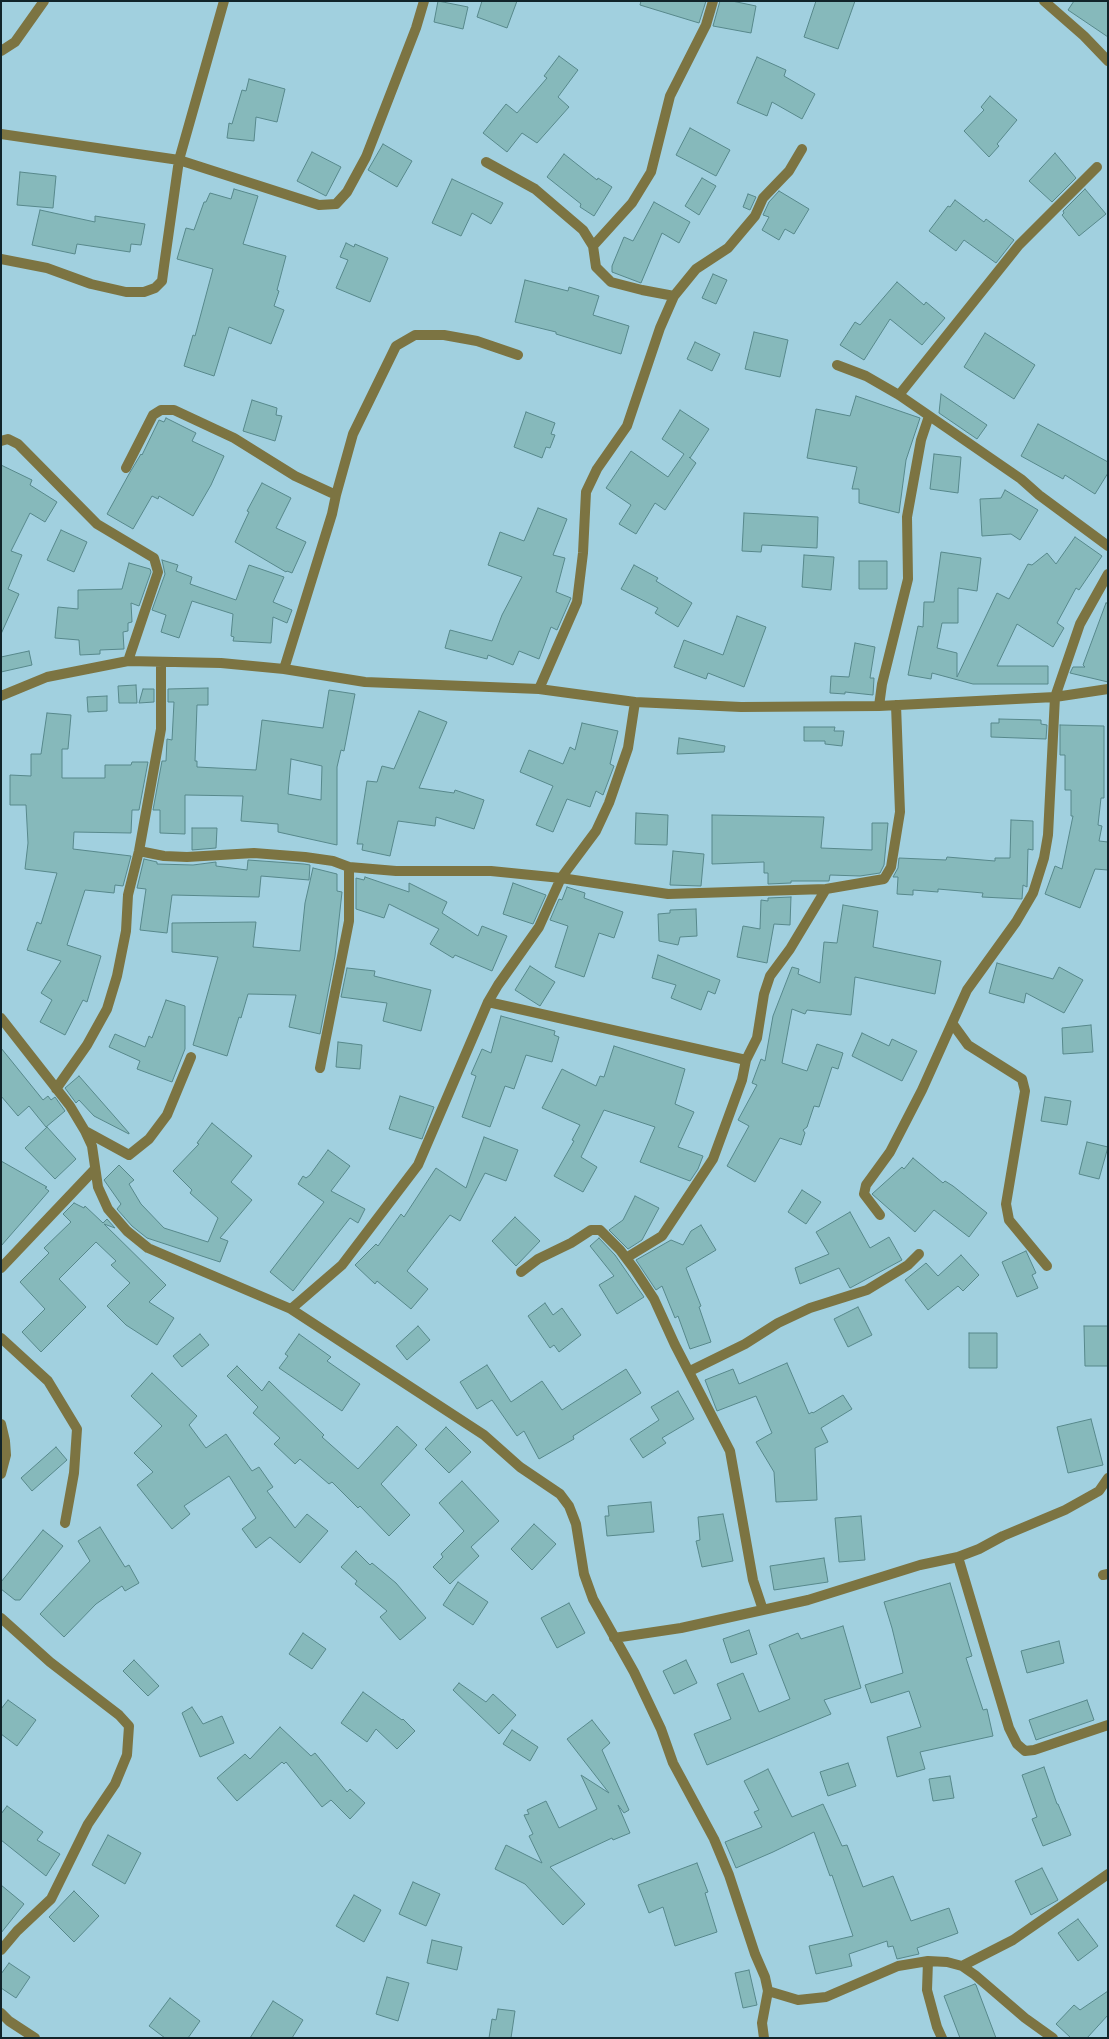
<!DOCTYPE html>
<style>
body{margin:0}
#map{position:relative;width:1109px;height:2039px;overflow:hidden;background:#a1d0df;font-family:Montserrat,sans-serif}
canvas{display:block}
.frame{position:absolute;inset:0;border:2px solid #11242a;pointer-events:none}
</style>
<div id="map">
<canvas width="1109" height="2039"></canvas>
<div class="frame"></div>
</div>
<script>
const g = document.querySelector('canvas').getContext('2d');
g.lineJoin = 'round';
function fill(path, color) { g.fillStyle = color; g.fill(path, 'evenodd'); }
const poly = rows => new Path2D(rows.map(r => 'M' + r).join(''));
function strokePath(path, color, width, dash) { g.strokeStyle = color; g.lineWidth = width; g.lineCap = dash ? 'butt' : 'round'; g.setLineDash(dash || []); g.stroke(path); }
const building = poly([
 [438,1,468,7,463,29,434,22,438,1],
 [482,1,517,1,507,28,477,17,482,1],
 [641,1,706,1,699,23,640,5,641,1],
 [720,1,732,1,756,6,751,33,713,26,720,1],
 [816,1,855,1,838,49,804,37,816,1],
 [1074,1,1108,1,1108,37,1068,10,1074,1],
 [559,56,578,70,558,97,569,107,537,143,522,133,507,152,483,133,506,104,517,113,547,78,544,76,559,56],
 [757,57,786,70,784,76,815,94,802,119,772,102,767,116,737,103,757,57],
 [249,79,285,89,277,122,256,117,254,141,227,138,229,123,232,124,242,90,246,91,249,79],
 [990,96,1017,120,997,144,999,146,989,157,964,131,984,110,981,107,990,96],
 [690,128,730,150,716,176,676,155,690,128],
 [383,144,412,161,397,187,368,170,383,144],
 [312,152,341,167,326,196,297,181,312,152],
 [1055,153,1076,178,1052,202,1029,181,1055,153],
 [564,154,597,180,598,178,612,187,594,216,580,207,581,204,547,177,564,154],
 [20,172,56,176,53,208,17,205,20,172],
 [702,178,716,186,699,215,685,206,702,178],
 [452,179,503,203,491,224,472,213,461,236,432,223,452,179],
 [234,189,258,196,243,244,286,256,277,290,279,291,274,306,284,310,271,344,229,327,214,376,184,366,193,335,195,336,213,269,177,259,186,228,194,230,204,202,206,202,210,193,231,199,234,189],
 [1085,189,1106,214,1079,236,1062,215,1064,213,1063,211,1085,189],
 [779,191,809,209,794,234,785,229,779,240,762,230,769,217,763,215,769,202,779,191],
 [748,194,756,197,750,210,743,207,748,194],
 [955,200,984,222,986,219,1014,240,996,263,964,240,956,251,929,231,948,206,950,207,955,200],
 [654,202,690,222,679,243,662,233,641,283,612,272,612,266,624,237,633,241,654,202],
 [40,210,95,222,95,216,145,224,141,245,131,244,130,252,77,244,75,254,32,245,40,210],
 [346,243,354,247,355,244,388,258,370,302,336,288,348,260,340,257,346,243],
 [713,274,727,280,716,304,702,298,713,274],
 [525,280,568,291,569,287,599,296,593,315,629,326,621,354,556,334,556,332,515,322,525,280],
 [897,282,924,305,926,302,945,318,922,345,890,319,864,360,840,345,855,322,860,325,897,282],
 [754,332,788,340,780,377,745,369,754,332],
 [985,333,1035,365,1014,399,964,367,985,333],
 [695,342,720,354,712,371,687,359,695,342],
 [941,394,987,425,977,439,939,413,941,394],
 [856,396,920,418,906,460,899,513,859,503,859,489,852,489,857,467,807,458,816,409,850,416,856,396],
 [252,400,277,408,276,415,282,416,275,441,243,431,252,400],
 [680,410,709,429,690,458,689,457,696,463,665,510,655,503,636,534,619,524,631,505,606,488,631,451,668,477,684,454,662,439,680,410],
 [526,412,555,423,551,434,555,435,550,448,546,447,542,458,514,447,526,412],
 [166,418,196,433,192,441,224,456,211,485,193,516,159,496,158,499,152,496,133,529,107,514,129,474,141,454,142,455,159,420,164,422,166,418],
 [1038,424,1108,462,1108,473,1095,494,1065,475,1063,479,1021,456,1038,424],
 [934,454,961,457,958,493,930,489,934,454],
 [1,465,32,480,30,485,57,502,45,522,30,513,11,551,22,555,8,589,19,594,1,634,1,465],
 [262,483,291,498,276,528,306,542,292,573,287,571,286,572,235,542,249,512,247,511,262,483],
 [1005,490,1038,510,1020,540,1011,534,982,536,980,499,1001,498,1005,490],
 [538,508,567,519,553,555,565,558,556,592,571,598,557,630,551,627,539,659,519,651,513,665,488,655,487,659,445,648,450,630,492,641,502,615,522,577,488,565,500,532,524,541,538,508],
 [744,513,818,517,817,548,762,545,761,552,742,551,744,513],
 [61,530,87,542,74,572,47,560,61,530],
 [1075,537,1102,556,1079,590,1076,588,1057,623,1064,628,1053,647,1017,624,997,666,1048,666,1048,684,973,684,932,673,931,679,908,675,918,626,923,627,924,602,934,602,941,552,981,558,977,591,958,588,958,623,942,623,937,648,957,653,957,677,997,593,1009,599,1028,564,1032,565,1047,553,1056,564,1075,537],
 [804,555,834,557,831,590,802,587,804,555],
 [162,560,178,565,176,571,192,577,190,584,236,600,249,565,284,577,273,602,292,610,287,623,273,617,271,643,233,641,234,637,231,636,233,614,192,601,179,638,161,632,166,615,152,610,165,574,162,560],
 [859,561,887,561,887,589,859,589,859,561],
 [129,563,150,569,151,572,139,606,131,603,132,622,128,623,128,631,123,632,124,649,100,650,100,654,80,655,79,640,55,638,58,607,78,609,78,590,122,589,129,563],
 [634,565,658,578,656,581,692,603,678,627,655,613,658,608,621,589,634,565],
 [1106,603,1108,603,1108,682,1070,673,1073,667,1085,667,1083,665,1106,603],
 [737,616,766,627,744,687,708,673,706,679,674,667,684,640,723,655,737,616],
 [855,643,875,647,870,678,874,678,873,695,845,692,845,694,830,693,831,676,849,677,855,643],
 [29,651,32,665,1,672,1,657,29,651],
 [136,685,137,703,119,703,118,686,136,685],
 [208,688,208,705,197,705,195,761,197,761,197,767,256,770,262,720,323,728,329,690,355,694,344,751,341,750,337,767,337,845,278,832,278,824,241,821,243,796,185,795,185,834,160,833,160,810,153,810,162,761,166,761,167,739,172,740,174,702,168,702,168,689,208,688],
 [291,759,322,766,321,800,288,794,291,759],
 [143,689,154,689,154,702,139,703,143,689],
 [107,696,107,711,88,712,87,697,107,696],
 [419,711,447,722,419,788,454,793,455,790,484,800,474,829,436,817,435,826,398,821,390,856,362,850,363,844,357,844,367,781,377,782,382,766,394,769,419,711],
 [47,713,71,715,68,749,62,749,62,778,105,778,105,765,131,765,132,762,148,762,139,810,132,810,131,833,74,832,73,849,131,856,123,886,115,885,114,893,85,890,67,945,101,956,87,1002,83,1000,65,1035,40,1022,52,1000,41,993,61,961,27,950,37,922,41,924,57,873,25,869,28,843,26,805,10,805,10,775,31,776,31,754,41,754,47,713],
 [999,719,1041,720,1041,724,1047,725,1046,739,991,737,991,723,999,723,999,719],
 [582,723,618,731,610,764,614,766,603,795,596,791,590,807,567,799,553,832,536,825,553,786,520,772,529,750,563,764,570,747,575,750,582,723],
 [1060,725,1104,726,1104,798,1101,798,1098,825,1102,826,1099,841,1108,842,1108,870,1095,869,1080,908,1045,894,1055,866,1062,869,1073,816,1071,816,1071,790,1065,790,1065,755,1060,755,1060,725],
 [804,727,835,727,834,731,844,731,842,746,825,744,825,741,804,741,804,727],
 [679,738,725,746,724,752,677,754,679,738],
 [636,813,668,815,667,845,635,844,636,813],
 [712,815,824,817,821,848,872,850,872,823,888,823,884,865,880,873,860,876,830,875,829,881,791,881,791,883,768,884,768,873,764,873,764,862,712,864,712,815],
 [1011,820,1033,821,1033,850,1028,849,1027,887,1023,885,1022,899,982,897,983,893,938,889,938,892,913,890,913,895,897,894,898,877,893,877,898,868,899,858,946,860,947,857,995,861,995,858,1010,858,1011,820],
 [192,828,217,828,216,848,192,850,192,828],
 [673,851,704,854,701,886,670,885,673,851],
 [144,859,157,862,157,864,193,865,216,862,216,866,247,870,248,860,304,864,310,865,309,880,261,876,259,897,172,895,167,933,140,930,146,889,137,888,144,859],
 [313,868,337,874,337,891,342,892,335,956,320,1034,289,1027,296,995,248,994,241,1018,239,1017,227,1056,193,1045,218,957,172,952,172,923,256,922,253,947,300,951,305,903,313,868],
 [365,877,409,892,409,883,447,902,442,913,478,936,482,926,507,936,492,971,455,955,453,958,430,944,439,929,389,904,384,918,356,909,356,878,364,880,365,877],
 [513,883,546,895,533,924,503,914,513,883],
 [567,887,585,893,584,898,623,912,614,938,599,933,584,977,555,967,568,926,550,920,559,899,562,900,567,887],
 [791,897,790,925,774,924,767,963,737,957,743,926,760,929,761,900,768,901,768,898,791,897],
 [843,905,878,911,873,947,941,961,935,994,855,977,851,1015,807,1010,805,1014,792,1009,782,1063,807,1071,817,1044,843,1053,838,1069,832,1067,819,1107,814,1106,807,1127,803,1130,805,1133,801,1145,780,1138,755,1182,727,1166,749,1126,738,1120,757,1085,752,1083,761,1059,765,1061,773,1016,792,967,799,969,798,974,820,983,824,942,837,943,843,905],
 [696,909,697,936,680,937,678,945,659,941,658,914,670,913,670,910,696,909],
 [658,955,720,980,715,994,708,991,701,1010,671,998,676,985,652,978,658,955],
 [997,963,1053,979,1059,967,1083,980,1064,1013,1026,993,1024,1003,989,993,997,963],
 [530,966,555,982,540,1006,515,990,530,966],
 [347,968,375,971,374,976,431,990,421,1031,383,1021,387,1003,341,997,347,968],
 [166,1000,185,1006,185,1049,172,1082,137,1069,140,1061,109,1047,115,1034,145,1047,149,1036,152,1038,166,1000],
 [501,1016,555,1031,554,1035,559,1037,552,1062,526,1055,514,1089,505,1086,490,1127,462,1117,476,1076,471,1074,482,1049,491,1053,501,1016],
 [1091,1025,1093,1052,1063,1054,1062,1028,1091,1025],
 [862,1033,889,1046,892,1039,917,1051,902,1081,852,1056,862,1033],
 [338,1042,362,1045,360,1069,336,1067,338,1042],
 [614,1046,685,1069,675,1104,694,1112,678,1147,703,1156,698,1169,690,1181,640,1162,655,1127,604,1110,581,1157,597,1167,583,1192,554,1176,574,1141,572,1140,580,1125,542,1108,562,1069,596,1086,600,1076,604,1077,614,1046],
 [1,1048,43,1100,48,1096,51,1100,55,1097,65,1111,46,1127,29,1106,18,1116,1,1096,1,1048],
 [79,1076,129,1133,129,1134,94,1116,79,1100,76,1103,65,1088,79,1076],
 [400,1096,434,1107,422,1139,389,1129,400,1096],
 [1045,1097,1071,1101,1067,1125,1041,1121,1045,1097],
 [212,1123,252,1156,231,1182,252,1200,220,1238,228,1241,220,1262,147,1238,132,1226,117,1209,121,1204,104,1180,119,1165,134,1180,129,1184,141,1204,164,1228,208,1242,218,1218,190,1193,192,1190,173,1171,199,1144,197,1143,212,1123],
 [47,1127,76,1159,55,1179,25,1148,47,1127],
 [484,1137,518,1150,506,1181,485,1173,460,1221,450,1215,407,1271,428,1289,411,1309,377,1281,375,1284,355,1265,376,1244,378,1246,401,1214,404,1217,436,1168,466,1188,484,1137],
 [1087,1142,1108,1147,1099,1179,1079,1174,1087,1142],
 [328,1150,350,1166,331,1191,365,1209,358,1223,350,1218,293,1291,270,1272,324,1202,298,1184,303,1176,306,1178,310,1175,328,1150],
 [913,1158,943,1183,945,1181,953,1186,987,1213,969,1237,934,1210,915,1232,872,1194,902,1167,904,1169,913,1158],
 [1,1161,47,1187,45,1188,49,1191,1,1246,1,1161],
 [802,1190,821,1202,806,1224,788,1212,802,1190],
 [635,1196,659,1208,642,1240,628,1249,609,1230,623,1220,635,1196],
 [74,1203,84,1208,85,1206,103,1223,107,1219,115,1228,104,1224,166,1285,149,1302,174,1318,157,1345,126,1325,107,1306,130,1283,111,1265,116,1261,96,1242,59,1279,86,1307,41,1352,22,1332,45,1309,20,1282,49,1253,44,1248,71,1222,63,1214,74,1203],
 [850,1212,870,1248,889,1237,902,1260,850,1288,839,1268,800,1284,795,1268,829,1254,816,1232,850,1212],
 [515,1217,540,1241,516,1266,492,1241,515,1217],
 [701,1225,716,1250,686,1268,701,1306,699,1307,711,1342,690,1349,678,1316,675,1318,662,1286,656,1290,636,1260,671,1240,683,1245,691,1231,701,1225],
 [599,1238,615,1255,644,1297,617,1314,599,1285,614,1276,590,1246,599,1238],
 [1026,1251,1036,1273,1032,1275,1038,1288,1017,1297,1002,1262,1026,1251],
 [961,1255,979,1275,963,1291,958,1286,928,1310,905,1280,926,1263,938,1276,961,1255],
 [545,1303,553,1315,562,1308,581,1335,559,1352,554,1345,550,1348,528,1316,545,1303],
 [858,1307,872,1335,848,1347,834,1319,858,1307],
 [418,1326,430,1340,407,1360,396,1346,418,1326],
 [1084,1326,1108,1326,1108,1366,1085,1366,1084,1326],
 [969,1333,997,1333,997,1368,969,1368,969,1333],
 [200,1334,209,1345,182,1367,173,1356,200,1334],
 [299,1334,331,1357,327,1361,360,1384,342,1411,279,1368,288,1356,285,1354,299,1334],
 [787,1363,809,1414,812,1412,813,1413,843,1395,852,1409,821,1428,828,1442,815,1448,817,1500,776,1502,774,1472,756,1442,772,1433,756,1396,717,1411,705,1380,733,1369,739,1384,787,1363],
 [487,1365,511,1402,542,1381,562,1410,626,1369,641,1393,573,1436,574,1439,539,1459,524,1431,517,1436,492,1400,477,1409,460,1382,487,1365],
 [237,1366,262,1391,269,1381,324,1435,322,1437,358,1469,397,1426,417,1445,381,1484,410,1515,389,1536,360,1506,358,1508,332,1482,329,1484,300,1459,295,1464,274,1444,280,1438,253,1413,258,1407,227,1376,237,1366],
 [152,1373,197,1416,189,1425,206,1448,226,1434,252,1471,259,1467,273,1487,267,1491,295,1528,307,1514,328,1531,300,1563,270,1537,256,1548,242,1529,256,1518,229,1476,184,1506,190,1514,172,1529,137,1485,153,1472,134,1453,162,1426,131,1396,152,1373],
 [678,1391,694,1419,662,1438,666,1443,643,1458,630,1439,659,1420,651,1407,678,1391],
 [1091,1419,1103,1465,1068,1473,1057,1427,1091,1419],
 [446,1427,471,1452,449,1473,425,1449,446,1427],
 [56,1447,67,1460,32,1491,21,1478,56,1447],
 [462,1481,499,1521,471,1547,479,1556,450,1584,433,1567,443,1557,441,1554,464,1531,439,1503,462,1481],
 [651,1502,654,1532,607,1536,605,1516,609,1516,608,1506,651,1502],
 [723,1514,733,1561,702,1567,696,1541,700,1540,698,1517,723,1514],
 [861,1516,865,1560,839,1562,835,1518,861,1516],
 [534,1524,556,1544,532,1570,511,1549,534,1524],
 [100,1527,125,1567,129,1565,139,1583,125,1591,122,1586,96,1604,64,1637,40,1614,90,1561,78,1541,100,1527],
 [43,1530,63,1546,20,1600,15,1600,1,1589,1,1582,43,1530],
 [356,1551,370,1565,372,1563,396,1583,426,1618,400,1640,380,1617,387,1611,355,1584,357,1581,341,1567,356,1551],
 [824,1558,828,1582,774,1590,770,1566,824,1558],
 [458,1582,488,1602,473,1625,443,1605,458,1582],
 [950,1583,972,1656,966,1658,983,1710,987,1709,993,1736,920,1752,925,1769,897,1777,887,1737,921,1727,909,1691,871,1703,865,1685,903,1673,892,1628,884,1602,950,1583],
 [569,1603,585,1633,557,1648,541,1618,569,1603],
 [843,1626,861,1688,824,1700,831,1714,707,1765,694,1734,731,1719,717,1684,743,1673,759,1712,790,1699,769,1645,798,1633,801,1639,843,1626],
 [749,1630,757,1654,731,1663,723,1639,749,1630],
 [303,1633,326,1649,312,1669,289,1654,303,1633],
 [1059,1641,1064,1663,1027,1673,1021,1651,1059,1641],
 [134,1660,159,1686,148,1696,123,1671,134,1660],
 [686,1660,697,1683,674,1694,663,1671,686,1660],
 [459,1683,486,1702,493,1694,516,1715,499,1734,453,1690,459,1683],
 [363,1692,402,1720,403,1719,415,1731,397,1749,376,1729,367,1742,341,1723,363,1692],
 [8,1700,36,1720,17,1746,1,1734,1,1709,8,1700],
 [1087,1700,1094,1720,1036,1740,1029,1720,1087,1700],
 [192,1707,203,1724,222,1716,234,1743,200,1757,182,1713,192,1707],
 [592,1720,610,1743,602,1750,629,1810,624,1813,618,1805,630,1833,613,1840,612,1838,550,1867,585,1904,563,1925,525,1884,495,1869,506,1845,542,1863,529,1836,533,1834,524,1815,529,1814,527,1810,546,1801,559,1828,597,1809,581,1775,609,1793,567,1739,592,1720],
 [280,1727,311,1756,315,1753,347,1792,350,1789,365,1803,350,1819,331,1800,322,1807,286,1762,284,1764,282,1762,237,1801,217,1778,245,1754,250,1759,280,1727],
 [512,1730,538,1747,530,1761,503,1744,512,1730],
 [848,1763,856,1786,828,1796,820,1772,848,1763],
 [1044,1767,1057,1804,1058,1804,1071,1835,1043,1846,1032,1819,1037,1817,1022,1775,1044,1767],
 [768,1769,792,1817,823,1804,842,1846,847,1845,863,1887,893,1876,911,1921,949,1908,958,1933,917,1948,919,1954,897,1959,893,1946,888,1947,887,1941,849,1954,852,1966,816,1974,809,1946,853,1936,832,1875,830,1876,814,1832,773,1852,736,1868,725,1842,762,1827,754,1812,759,1810,744,1781,768,1769],
 [950,1776,954,1798,933,1801,929,1779,950,1776],
 [7,1806,43,1832,37,1840,60,1854,46,1876,1,1840,1,1814,7,1806],
 [108,1835,141,1853,125,1884,92,1865,108,1835],
 [697,1863,708,1892,705,1893,717,1932,675,1946,663,1907,649,1913,638,1885,697,1863],
 [1042,1868,1058,1900,1031,1915,1015,1881,1042,1868],
 [413,1882,440,1894,426,1926,399,1914,413,1882],
 [1,1885,24,1904,1,1933,1,1885],
 [74,1891,99,1916,74,1942,49,1917,74,1891],
 [354,1895,381,1910,364,1942,336,1926,354,1895],
 [1078,1919,1098,1946,1078,1961,1058,1933,1078,1919],
 [432,1940,462,1947,457,1970,427,1963,432,1940],
 [9,1963,30,1977,16,1998,1,1988,1,1974,9,1963],
 [749,1970,757,2005,743,2008,735,1973,749,1970],
 [387,1977,409,1983,398,2021,376,2014,387,1977],
 [975,1984,976,1985,996,2038,960,2038,944,1996,975,1984],
 [1108,1991,1108,2015,1087,2038,1071,2038,1056,2024,1074,2005,1080,2010,1108,1991],
 [170,1998,200,2021,188,2038,165,2038,149,2026,170,1998],
 [273,2001,303,2020,292,2038,250,2038,273,2001],
 [498,2009,515,2011,511,2038,489,2038,492,2019,496,2020,498,2009]
]);
fill(building, '#86b9bb');
strokePath(building, '#57888b', 1);
strokePath(poly([
 [1044,1,1084,36,1108,61],
 [1,51,15,42,44,1],
 [1,134,179,160,319,205,336,204,347,192,366,157,416,28,424,1],
 [486,162,535,189,583,230,593,246,596,267,611,282,642,290,674,296],
 [593,246,632,203,651,172,670,96,706,25,713,1],
 [1,259,47,268,91,284,126,292,144,292,155,288,162,281,164,266,179,160,224,1],
 [837,365,866,376,899,395,1021,479,1039,495,1108,546],
 [899,395,1019,245,1097,167],
 [1,441,8,439,18,444,97,524,154,558,158,572,128,661],
 [126,468,153,415,161,410,174,410,234,438,295,476,336,495,332,514,284,669],
 [336,495,353,434,396,346,415,335,444,335,477,341,518,355],
 [539,689,577,602,583,553,586,492,597,469,627,426,660,328,674,296,696,269,728,248,755,216,763,198,789,171,802,149],
 [1,696,47,677,128,661,221,663,284,669,365,682,539,689,635,702,741,707,879,706,1055,697,1108,689],
 [879,706,882,684,908,579,907,517,921,440,929,416],
 [139,851,164,856,187,857,254,853,305,857,333,861,349,867,349,921,320,1068],
 [349,867,396,871,491,871,561,878,668,894,826,889],
 [488,1002,746,1060],
 [1,1018,70,1106,85,1131,92,1146,98,1187,108,1209,127,1231,148,1248,291,1309,484,1435,520,1467,560,1494,569,1506,576,1524,584,1574,593,1599,634,1672,661,1729,673,1763,714,1839,729,1875,755,1954,765,1977,768,1991,798,2000,826,1997,898,1966,928,1961,947,1962,962,1966,975,1975,1025,2018,1053,2038],
 [952,1023,968,1045,1022,1079,1025,1091,1006,1204,1009,1220,1047,1266],
 [56,1089,87,1045,107,1009,117,976,126,931,128,895,139,851,161,729,161,662],
 [85,1131,129,1155,149,1139,167,1115,191,1057],
 [880,1215,864,1194,866,1185,890,1152,922,1090,967,990,1016,922,1033,893,1044,858,1048,835,1055,697,1080,624,1108,574],
 [626,1258,662,1236,713,1159,742,1080,746,1060,757,1038,764,994,770,976,790,949,826,889,884,879,891,867,900,812,896,705],
 [1,1268,95,1169],
 [521,1272,538,1259,571,1243,591,1230,600,1230,620,1250,635,1270,654,1299,675,1345,730,1451,753,1580,763,1610],
 [291,1309,342,1265,418,1165,488,1002,498,985,539,927,561,878,596,831,609,803,628,748,635,702],
 [1,1338,48,1381,77,1429,74,1473,65,1523],
 [690,1371,745,1344,778,1323,810,1308,867,1290,908,1265,919,1254],
 [1,1424,5,1441,6,1455,1,1474],
 [958,1557,1009,1728,1017,1744,1025,1751,1034,1750,1108,1725],
 [1103,1575,1108,1574],
 [1,1618,50,1662,119,1715,129,1726,127,1755,115,1784,88,1824,51,1899,17,1931,1,1950],
 [614,1638,681,1628,808,1600,920,1565,958,1557,979,1549,1003,1536,1065,1510,1099,1491,1108,1478],
 [928,1961,927,1990,937,2027,942,2038],
 [962,1966,1013,1940,1108,1874],
 [1,2013,9,2021,35,2038],
 [764,2038,762,2023,768,1991]
]), '#7c7442', 10);
</script>
